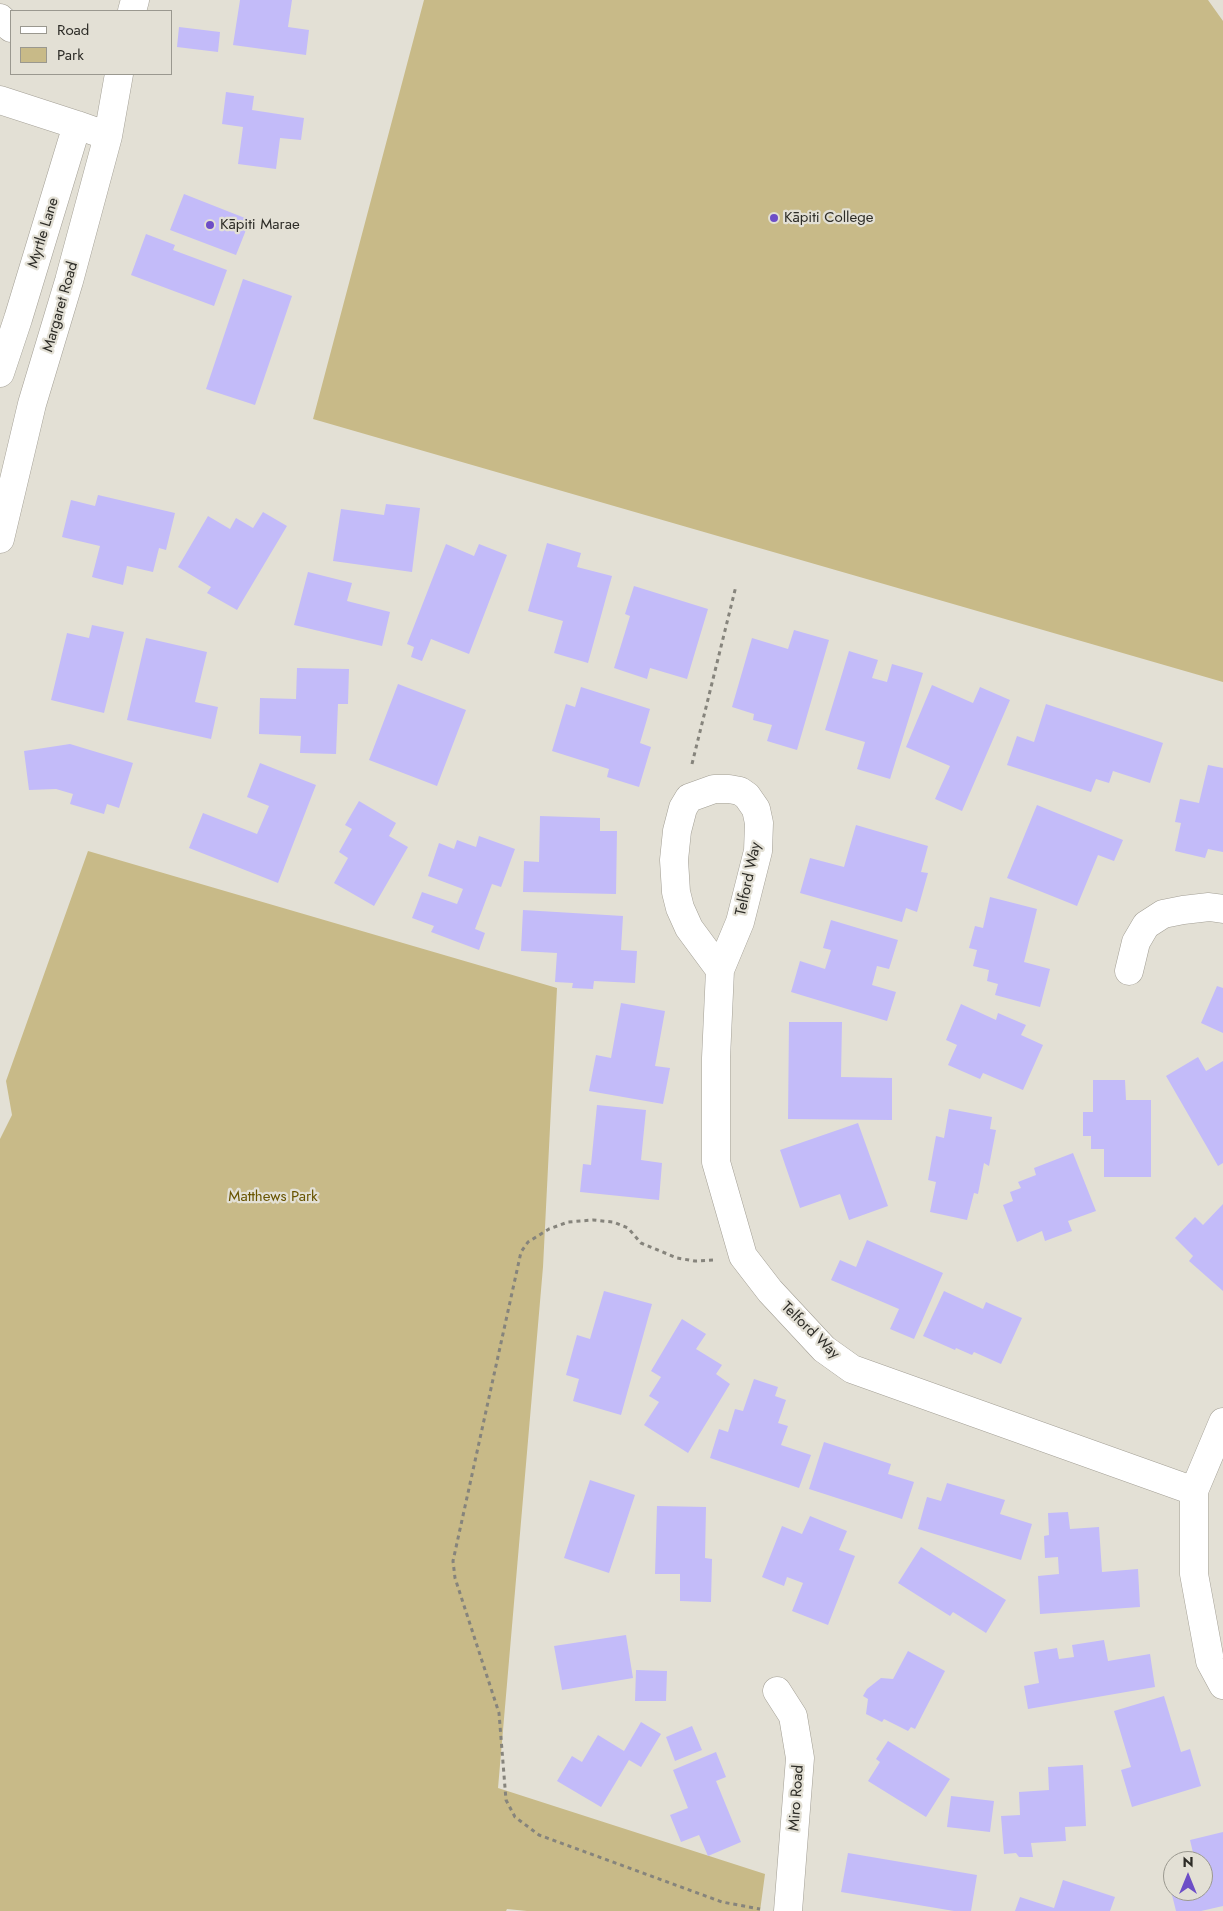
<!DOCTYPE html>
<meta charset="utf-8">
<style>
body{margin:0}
#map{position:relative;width:1223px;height:1911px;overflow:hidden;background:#e3e0d5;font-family:Jost,sans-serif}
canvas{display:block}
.legend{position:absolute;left:10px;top:10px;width:162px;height:65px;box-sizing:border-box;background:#e3e0d5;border:1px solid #9a988f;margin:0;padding:6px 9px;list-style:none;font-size:15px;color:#2d2c27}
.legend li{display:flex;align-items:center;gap:10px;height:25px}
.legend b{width:25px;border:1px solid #9a988f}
.north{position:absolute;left:1163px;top:1851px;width:50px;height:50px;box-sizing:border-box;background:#e3e0d5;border:1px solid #9a988f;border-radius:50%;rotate:0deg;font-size:14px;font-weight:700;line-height:20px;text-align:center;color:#2d2c27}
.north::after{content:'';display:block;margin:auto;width:18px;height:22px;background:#6d4ec7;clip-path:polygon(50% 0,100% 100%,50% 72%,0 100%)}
</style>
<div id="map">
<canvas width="1223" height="1911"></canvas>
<ul class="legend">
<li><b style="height:6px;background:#fff"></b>Road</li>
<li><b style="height:14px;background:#c8ba88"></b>Park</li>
</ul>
<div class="north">N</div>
</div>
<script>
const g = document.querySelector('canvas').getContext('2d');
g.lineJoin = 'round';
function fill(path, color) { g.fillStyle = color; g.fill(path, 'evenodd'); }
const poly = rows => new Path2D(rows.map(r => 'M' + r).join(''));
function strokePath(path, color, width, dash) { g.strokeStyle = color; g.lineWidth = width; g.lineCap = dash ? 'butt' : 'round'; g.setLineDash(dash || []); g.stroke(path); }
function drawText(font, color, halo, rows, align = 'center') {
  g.font = font + ' Jost,sans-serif'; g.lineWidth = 4.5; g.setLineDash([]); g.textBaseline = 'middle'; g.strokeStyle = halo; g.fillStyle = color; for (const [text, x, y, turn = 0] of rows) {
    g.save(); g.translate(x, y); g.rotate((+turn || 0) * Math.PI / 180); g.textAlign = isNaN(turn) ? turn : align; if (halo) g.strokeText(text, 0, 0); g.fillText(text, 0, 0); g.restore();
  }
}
fill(poly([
 [424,0,1208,0,1223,21,1223,682,313,419],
 [88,851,557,988,543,1267,498,1788,765,1874,760,1911,527,1911,507,1909,506,1911,0,1911,0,1139,12,1115,6,1081]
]), '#c8ba88');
fill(poly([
 [240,0,292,0,288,27,309,30,306,55,233,45],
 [179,27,220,32,218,52,177,47],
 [226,92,254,96,252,110,304,118,301,140,280,138,276,169,238,164,243,127,222,124],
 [184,194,250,220,236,255,170,230],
 [146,234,175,245,173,250,227,270,214,306,131,275],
 [243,279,292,296,255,405,206,389],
 [98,495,175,513,166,550,159,548,153,572,127,566,123,585,92,577,100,546,62,537,71,500,95,506],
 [386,504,420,508,412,572,333,561,341,509,384,515],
 [263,512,287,526,237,610,207,593,211,587,178,567,208,516,230,529,236,518,253,528],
 [547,543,581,553,577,567,612,576,588,663,554,653,563,621,528,611],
 [446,544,474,556,479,544,507,555,469,654,431,639,422,661,411,657,414,647,407,644],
 [308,572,352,583,347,601,390,612,382,646,294,625],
 [634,586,708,609,687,679,650,668,647,679,614,668,630,616,625,614],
 [92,625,124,632,104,713,51,700,67,633,89,638],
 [794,630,829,640,797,750,767,741,772,725,753,720,754,714,732,707,752,638,788,649],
 [146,638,207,652,195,702,218,707,211,739,127,720],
 [849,651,878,660,872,678,887,682,892,664,923,673,890,779,857,769,865,742,825,730],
 [297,668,349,669,348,704,338,704,336,754,300,753,301,736,259,734,260,698,296,699],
 [398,684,466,710,437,786,369,760],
 [932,685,973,703,980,687,1010,700,962,811,935,799,950,766,906,747],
 [581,687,650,709,640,743,651,747,639,787,607,777,609,769,552,751,566,704,575,707],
 [1046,704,1163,743,1150,783,1113,771,1109,783,1096,779,1091,792,1007,765,1017,736,1034,742],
 [70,744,133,763,119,808,107,804,104,814,70,804,73,794,56,789,29,790,24,751],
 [260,763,316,785,278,883,189,848,203,813,257,834,269,806,247,797],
 [1208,765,1223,768,1223,852,1208,849,1205,858,1175,851,1181,823,1175,822,1180,799,1199,803],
 [359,801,396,823,389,836,408,847,374,906,334,883,348,858,339,852,352,829,345,825],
 [1037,805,1123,840,1114,861,1098,855,1077,906,1007,878],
 [540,816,600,818,600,831,617,831,616,894,523,892,524,861,539,862],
 [856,825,928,846,921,872,928,873,917,912,906,908,902,922,800,893,810,858,844,867],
 [479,836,515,849,501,887,492,884,475,929,485,933,479,950,431,932,434,926,412,918,422,892,457,904,463,889,428,876,439,843,454,849,457,840,476,847],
 [990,897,1037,909,1024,962,1050,969,1040,1007,995,995,998,984,987,981,989,970,973,966,977,950,969,948,975,926,983,928],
 [523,910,623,916,621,950,637,951,635,983,594,981,593,989,572,988,573,983,555,982,557,953,521,951],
 [831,920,898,940,889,969,877,966,872,985,896,992,887,1021,791,992,800,961,825,969,831,950,823,948],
 [1217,986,1223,988,1223,1033,1201,1023],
 [621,1003,665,1011,655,1066,670,1068,663,1104,589,1091,596,1055,611,1058],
 [961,1004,996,1020,998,1013,1026,1025,1021,1035,1043,1045,1023,1090,983,1073,980,1079,948,1065,957,1045,946,1040],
 [789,1022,842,1022,841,1077,892,1078,892,1120,788,1119],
 [1198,1057,1206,1071,1223,1061,1223,1163,1218,1166,1166,1076],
 [1093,1080,1125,1080,1126,1100,1151,1100,1151,1177,1104,1177,1104,1149,1091,1149,1091,1136,1083,1136,1083,1112,1093,1112],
 [597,1105,646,1110,641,1160,662,1163,659,1200,580,1192,583,1164,591,1165],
 [949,1109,992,1117,990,1129,996,1130,989,1166,984,1163,978,1194,974,1193,967,1220,930,1212,936,1182,928,1180,936,1136,944,1138],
 [858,1123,888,1206,849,1220,840,1194,800,1208,780,1150],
 [1073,1153,1096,1211,1068,1221,1072,1231,1045,1241,1042,1231,1017,1242,1003,1205,1013,1201,1010,1192,1021,1188,1018,1182,1036,1175,1034,1168],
 [1223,1204,1223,1291,1189,1261,1193,1256,1175,1238,1195,1217,1203,1225],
 [867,1240,943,1273,914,1339,890,1329,899,1309,831,1280,840,1260,856,1267],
 [604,1291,652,1304,621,1415,573,1401,579,1379,566,1375,577,1335,590,1339],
 [944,1291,983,1309,986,1302,1022,1318,1001,1364,974,1352,972,1355,956,1348,955,1350,923,1336],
 [682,1319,706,1334,696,1349,722,1365,716,1374,730,1384,688,1453,644,1425,659,1402,649,1396,661,1377,651,1371],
 [754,1379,778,1387,775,1396,786,1400,778,1423,788,1426,781,1445,811,1455,799,1488,710,1458,719,1429,728,1432,735,1409,743,1411],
 [824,1442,891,1464,888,1474,914,1482,902,1519,809,1489],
 [590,1480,635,1495,609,1573,564,1558],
 [947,1483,1005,1500,1000,1514,1032,1524,1021,1560,918,1529,927,1497,941,1501],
 [657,1506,706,1507,705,1558,712,1559,711,1602,680,1601,680,1574,655,1574],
 [1068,1512,1070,1529,1099,1527,1102,1572,1138,1569,1140,1607,1040,1614,1038,1576,1059,1574,1058,1557,1045,1558,1044,1536,1049,1535,1048,1513],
 [810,1516,847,1531,839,1550,855,1556,828,1625,792,1611,803,1583,787,1577,784,1586,762,1577,782,1526,802,1534],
 [921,1547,1006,1600,986,1633,953,1612,950,1616,898,1583],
 [626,1635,633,1678,562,1690,554,1646],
 [1104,1640,1108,1661,1150,1654,1155,1687,1028,1709,1024,1686,1039,1683,1034,1652,1057,1648,1059,1659,1074,1657,1072,1645],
 [908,1651,945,1671,915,1729,911,1727,908,1731,884,1719,882,1722,866,1714,868,1699,863,1696,867,1689,881,1678,893,1679],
 [636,1670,667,1671,666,1701,635,1701],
 [1164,1696,1181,1752,1190,1749,1201,1786,1132,1807,1121,1770,1131,1767,1114,1711],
 [641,1722,661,1734,641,1767,629,1760,601,1807,557,1781,572,1756,582,1762,598,1735,624,1751],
 [692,1726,702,1750,675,1761,666,1737],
 [888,1741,950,1779,926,1817,868,1781,880,1762,876,1759],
 [716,1752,726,1777,716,1781,741,1842,708,1856,699,1835,681,1842,670,1815,688,1808,673,1770],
 [1083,1765,1086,1826,1065,1827,1066,1841,1031,1843,1033,1857,1019,1857,1016,1853,1004,1854,1001,1816,1020,1815,1019,1792,1049,1790,1048,1767],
 [951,1796,994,1801,990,1832,947,1827],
 [1223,1832,1223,1906,1201,1911,1176,1911,1169,1883,1173,1882,1173,1891,1203,1891,1203,1861,1195,1861,1190,1840],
 [848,1853,977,1875,971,1911,954,1911,841,1892],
 [1063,1880,1115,1897,1110,1911,1015,1911,1020,1897,1054,1908]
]), '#c3bbf9');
const minor = poly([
 [132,11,135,0],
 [0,18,11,28],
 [0,100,77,125],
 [0,373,18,319,77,125,108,136],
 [0,539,32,404,69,281,108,136,119,74],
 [720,970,740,922,758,851,759,823,756,809,747,796,740,791,729,789,714,789,689,798,683,808,677,831,674,860,676,892,680,908,689,928,720,970,716,1058,716,1162,743,1256,770,1291,824,1349,852,1369,1194,1491],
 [1129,971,1136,942,1146,925,1163,914,1183,910,1209,907,1223,909],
 [1223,1422,1194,1491,1194,1574,1210,1661,1223,1685],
 [777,1691,793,1716,800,1758,788,1911]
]);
strokePath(minor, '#a39f95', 29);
strokePath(poly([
 [692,764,736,586],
 [713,1260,695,1261,677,1258,641,1243,628,1228,613,1222,593,1220,568,1222,549,1229,528,1242,521,1252,453,1561,455,1578,499,1713,506,1800,515,1817,539,1835,722,1902,760,1909]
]), '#86847c', 3, [4, 4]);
strokePath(minor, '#fff', 28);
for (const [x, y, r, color] of [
 [774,218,5,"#6d4ec7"],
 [210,225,5,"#6d4ec7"]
]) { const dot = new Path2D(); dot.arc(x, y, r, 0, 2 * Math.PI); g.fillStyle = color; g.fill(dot); strokePath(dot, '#e3e0d5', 2); }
drawText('15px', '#2d2c27', '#e3e0d5', [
 ["Kāpiti College",784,218],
 ["Kāpiti Marae",220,225]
], 'left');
drawText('15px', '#2d2c27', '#e3e0d5', [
 ["Myrtle Lane",44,233,-73],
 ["Margaret Road",61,307,-74],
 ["Telford Way",749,879,-78],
 ["Telford Way",810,1331,44],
 ["Miro Road",797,1798,-86]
]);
drawText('15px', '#685400', '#e3e0d5', [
 ["Matthews Park",273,1197]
]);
</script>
